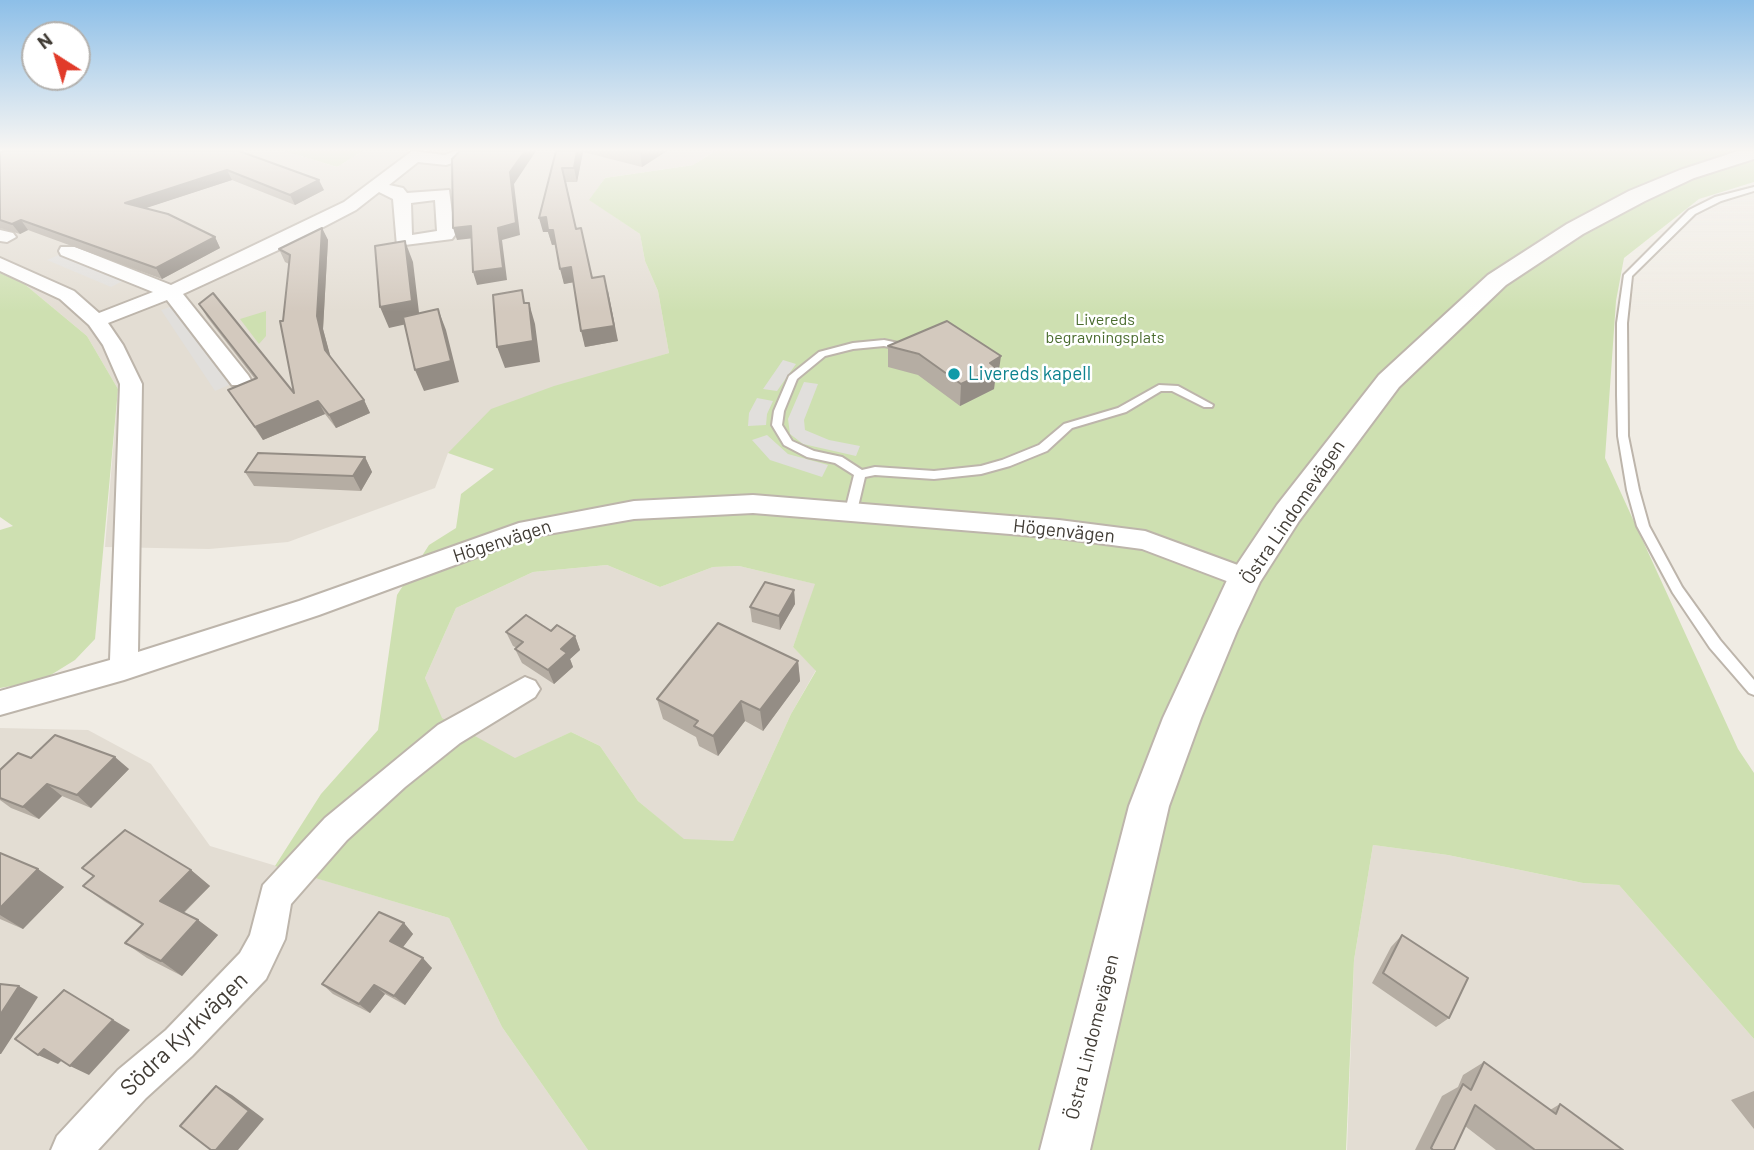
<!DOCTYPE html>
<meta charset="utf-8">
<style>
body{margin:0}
#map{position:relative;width:1754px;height:1150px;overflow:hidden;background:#f0ece4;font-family:Barlow,sans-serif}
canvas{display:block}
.north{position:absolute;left:21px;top:21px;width:70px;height:70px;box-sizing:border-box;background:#fff;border:2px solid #b3b1ae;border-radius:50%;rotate:323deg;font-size:19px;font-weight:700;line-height:28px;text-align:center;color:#413c35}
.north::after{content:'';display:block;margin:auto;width:24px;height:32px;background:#e13b2a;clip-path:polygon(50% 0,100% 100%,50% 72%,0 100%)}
</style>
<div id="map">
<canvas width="1754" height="1150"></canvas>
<div class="north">N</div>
</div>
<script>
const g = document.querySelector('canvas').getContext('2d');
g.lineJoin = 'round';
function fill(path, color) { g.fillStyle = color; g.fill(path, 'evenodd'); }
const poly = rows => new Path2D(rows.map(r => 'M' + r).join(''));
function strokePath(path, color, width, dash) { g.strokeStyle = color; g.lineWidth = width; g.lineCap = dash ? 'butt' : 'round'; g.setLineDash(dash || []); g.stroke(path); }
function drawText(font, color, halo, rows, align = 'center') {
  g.font = font + ' Barlow,sans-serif'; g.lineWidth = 5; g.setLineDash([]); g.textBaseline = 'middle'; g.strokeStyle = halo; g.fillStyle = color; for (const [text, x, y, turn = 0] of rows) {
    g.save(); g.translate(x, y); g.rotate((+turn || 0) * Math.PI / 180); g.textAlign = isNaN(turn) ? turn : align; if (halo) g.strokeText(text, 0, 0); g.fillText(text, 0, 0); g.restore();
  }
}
fill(poly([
 [0,151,285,151,337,167,363,151,715,151,693,165,605,178,590,200,640,234,645,261,658,291,669,353,630,365,448,453,435,488,288,542,209,549,105,547,118,389,87,336,22,282,0,273],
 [607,565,660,587,713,567,739,566,816,584,793,647,816,670,791,714,733,841,684,840,638,801,600,746,571,732,515,759,441,718,425,678,456,608,533,572],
 [0,728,88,730,151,764,210,846,449,918,502,1027,588,1150,0,1150],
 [1373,845,1448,855,1583,883,1619,885,1754,1039,1754,1150,1347,1150,1354,960]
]), '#e3ddd3');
fill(poly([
 [285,151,363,151,337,167],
 [715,151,1754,151,1754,182,1699,199,1624,258,1616,301,1605,458,1738,749,1754,773,1754,1039,1619,885,1583,883,1448,855,1373,845,1354,960,1346,1150,588,1150,502,1027,449,918,275,866,321,794,378,730,397,595,429,545,456,528,461,494,494,469,448,453,491,409,554,386,669,353,658,291,645,261,640,234,589,200,605,178,693,165],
 [607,565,660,587,713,567,739,566,815,584,793,647,816,671,791,714,733,841,684,839,638,801,600,746,571,732,515,758,442,718,425,678,456,608,533,572],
 [0,273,22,282,87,336,118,389,95,639,75,660,41,681,0,688,0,530,13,526,0,517],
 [266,311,266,336,259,344,240,319]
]), '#cee0b1');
fill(poly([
 [61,254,125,280,111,287,47,260],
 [176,305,231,384,215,391,161,310],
 [783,360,796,364,777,391,763,389],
 [804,382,818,384,804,420,805,430,829,440,860,446,856,456,803,444,790,434,788,419],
 [757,398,773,401,767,414,766,425,748,426,749,413],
 [767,435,788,454,828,465,822,477,770,460,752,440]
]), '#e1dfdc');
const service = poly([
 [1754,187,1754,191,1721,201,1695,214,1632,276,1627,323,1628,436,1639,490,1649,526,1682,587,1720,640,1754,680,1754,695,1749,693,1710,648,1673,593,1637,526,1627,490,1618,436,1617,395,1617,323,1624,275,1689,210,1715,197,1754,187],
 [884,340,908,345,910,347,905,350,884,346,853,349,825,356,797,379,784,411,782,425,792,441,814,451,842,457,862,470,875,467,934,471,981,466,1002,460,1039,445,1064,424,1118,408,1159,385,1178,386,1213,405,1212,407,1204,407,1172,391,1161,391,1126,412,1072,428,1047,451,1010,466,981,474,934,479,875,475,865,477,857,511,851,515,845,511,854,475,835,463,807,457,784,445,772,425,774,411,789,376,819,352,853,343,884,340]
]);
const minor = poly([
 [412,151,445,155,455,151,472,151,464,159,446,165,418,162,389,185,403,188,407,193,449,190,455,235,452,239,397,246,393,199,379,192,356,210,287,246,183,294,248,375,251,380,248,385,232,385,167,300,108,323,123,345,142,384,138,652,299,601,519,523,634,501,753,495,1059,520,1145,531,1254,571,1258,578,1254,585,1245,588,1142,549,1059,538,753,513,634,519,531,537,319,615,124,680,0,715,0,691,110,660,120,384,103,345,89,325,60,299,0,271,0,258,74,291,99,313,153,292,61,255,59,251,61,247,75,247,171,285,344,202,412,151],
 [435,200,437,231,412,235,411,203,435,200],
 [0,230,13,233,16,237,7,242,0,241,0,230],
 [525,677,535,681,540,689,535,697,460,743,405,787,347,840,291,904,285,939,266,979,192,1056,146,1098,98,1150,51,1150,57,1136,118,1070,166,1030,240,953,250,935,263,885,325,818,438,725,525,677]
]);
const tertiary = poly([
 [1738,151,1754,151,1754,159,1694,178,1645,201,1583,234,1506,285,1399,387,1299,521,1260,582,1237,631,1201,718,1169,806,1090,1150,1040,1150,1129,806,1163,718,1228,578,1277,505,1379,375,1488,275,1567,224,1629,191,1680,170,1738,151]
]);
strokePath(service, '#bdb5ab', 4);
strokePath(minor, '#bdb5ab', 4);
strokePath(tertiary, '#bdb5ab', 4);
fill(service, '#fff');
fill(minor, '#fff');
fill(tertiary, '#fff');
fill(poly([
 [239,151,324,190,295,205,232,180,145,208,215,237,220,248,162,279,28,230,20,234,0,228,0,152],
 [556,151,667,151,642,167,583,152,577,182,566,182,576,229,592,278,618,341,585,347,573,282,564,284,556,245,552,245,548,232,543,232],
 [322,228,328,240,323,329,330,356,364,400,370,413,336,428,325,414,263,440,228,390,255,379,207,317,199,304,294,393,283,321,289,264,285,262,279,249],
 [888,346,998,377,995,380,994,389,960,406,918,375,888,367],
 [365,457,372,472,361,491,254,486,245,472],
 [794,590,795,604,780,630,752,622,750,607],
 [551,631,575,636,580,650,570,659,573,667,554,684,522,663,515,649,517,648,513,646,506,632],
 [798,661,800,681,763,731,745,721,718,756,699,746,696,737,663,719,657,699],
 [31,758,129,769,91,808,62,796,39,819,11,808,0,800,0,770],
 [0,853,64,887,23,929,0,919],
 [82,868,191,870,210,886,184,913,198,920,218,935,182,976,147,958,125,943,142,925,105,902,83,886,94,876],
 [404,923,413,934,403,947,432,968,405,1005,385,994,370,1013,333,994,322,984],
 [1402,935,1449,1018,1436,1027,1372,983,1391,947],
 [1484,1062,1550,1110,1560,1104,1623,1150,1496,1150,1465,1126,1454,1150,1415,1150,1442,1096,1458,1087,1463,1075],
 [1754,1091,1754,1129,1731,1100]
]), '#b5ada3');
fill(poly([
 [525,151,536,151,514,184,520,235,502,240,507,280,477,285,473,272,498,228,510,172],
 [577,151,583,151,583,152,577,182,574,168],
 [644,151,667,151,642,167,640,153],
 [227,170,232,180,131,213,125,203],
 [319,180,324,190,295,205,290,195],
 [546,217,553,230,557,244,552,245,548,232,543,232,539,218],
 [21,220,28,230,20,234,12,224],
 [471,226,475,238,457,240,453,228],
 [322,228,328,240,323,329,332,362,325,350,317,316],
 [215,237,220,248,162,279,156,268],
 [405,241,413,262,420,321,389,328,380,307],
 [571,267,575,282,564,284,560,269],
 [608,291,618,341,585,347,581,331],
 [529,303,535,324,540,362,505,368,497,347],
 [438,309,446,330,459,382,424,391,415,370],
 [1001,356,998,377,995,380,994,389,960,406,961,384],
 [364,400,370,413,336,428,329,415],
 [318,401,325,414,263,440,255,427],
 [365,457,372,472,361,491,353,476],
 [794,590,795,604,780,630,779,616],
 [575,636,580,650,570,659,573,667,554,684,548,670,561,649],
 [798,661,800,681,763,731,760,710],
 [741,701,745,721,718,756,713,736],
 [115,757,129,769,91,808,77,795],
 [47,784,62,796,39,819,23,807],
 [38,869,64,887,23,929,0,915,0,908],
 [191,870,210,886,180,916,160,901],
 [198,920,218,935,182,976,161,961],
 [404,923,413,934,400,951,390,941],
 [423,958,432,968,405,1005,394,996],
 [374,985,385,994,370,1013,359,1004],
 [19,986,38,997,1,1054,0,1054,0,1015],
 [64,990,130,1030,89,1075,70,1066],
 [44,1049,63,1059,58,1064,38,1055],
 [216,1086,232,1095,264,1119,238,1150,216,1150]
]), '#948d85');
const building = poly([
 [4,151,239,151,319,180,290,195,227,170,125,203,168,214,215,237,156,268,21,220,12,224,0,220,0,152,4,151],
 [460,151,525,151,510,172,516,223,498,228,503,268,473,272,471,226,453,228,452,159,460,151],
 [556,151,577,151,574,168,562,168,576,229,581,228,592,278,604,276,614,326,581,331,571,267,560,269,553,230,548,230,546,217,539,218,556,151],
 [629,151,644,151,640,153,629,151],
 [322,228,317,316,325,350,364,400,329,415,318,401,255,427,228,390,257,378,199,304,213,293,294,393,280,321,283,321,290,255,279,249,322,228],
 [405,241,412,301,380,307,375,246,405,241],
 [522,290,524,303,529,303,533,341,497,347,493,295,522,290],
 [438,309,451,361,415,370,403,317,438,309],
 [947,321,1001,356,990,363,996,368,961,384,919,354,888,346,947,321],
 [258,453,365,457,353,476,245,472,258,453],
 [765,582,794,590,779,616,750,607,765,582],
 [526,615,551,631,557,625,575,636,561,649,567,653,548,670,515,649,523,642,506,632,526,615],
 [718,623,798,661,760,710,741,701,713,736,694,726,698,721,657,699,718,623],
 [55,735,115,757,77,795,47,784,23,807,0,798,0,770,18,753,31,758,55,735],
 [125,830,191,870,160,901,198,920,161,961,125,943,143,924,83,886,94,876,82,868,125,830],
 [0,853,38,869,0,908,0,853],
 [379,912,404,923,390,941,423,958,394,996,374,985,359,1004,322,984,379,912],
 [1402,935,1468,978,1449,1018,1383,973,1402,935],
 [0,984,19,986,0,1015,0,984],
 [64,990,113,1020,70,1066,44,1049,38,1055,15,1039,64,990],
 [1484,1062,1556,1114,1560,1104,1623,1150,1535,1150,1475,1105,1454,1150,1433,1150,1431,1148,1463,1084,1471,1090,1484,1062],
 [216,1086,249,1111,216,1150,211,1150,180,1126,216,1086]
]);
fill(building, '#d3c9be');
strokePath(building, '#948d85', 2);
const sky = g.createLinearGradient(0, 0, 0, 312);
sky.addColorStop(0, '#8dbfe8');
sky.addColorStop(0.48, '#f8f6f3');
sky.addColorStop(1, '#f8f6f300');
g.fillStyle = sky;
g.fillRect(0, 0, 1754, 312);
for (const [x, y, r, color] of [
 [954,374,7,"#0f9aa8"]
]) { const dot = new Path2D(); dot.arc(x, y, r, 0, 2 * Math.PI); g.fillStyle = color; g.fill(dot); strokePath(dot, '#fff', 2.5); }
drawText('16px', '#4a6c2f', '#fff', [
 ["Livereds",1105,320],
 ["begravningsplats",1105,338]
]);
drawText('19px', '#0d838f', '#fff', [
 ["Livereds kapell",968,374]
], 'left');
drawText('19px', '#413c35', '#fff', [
 ["Östra Lindomevägen",1293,512,-56],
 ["Högenvägen",1064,531,6],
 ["Högenvägen",502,541,-18],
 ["Östra Lindomevägen",1092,1037,-76]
]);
drawText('23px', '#413c35', '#fff', [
 ["Södra Kyrkvägen",184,1034,-44]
]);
</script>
